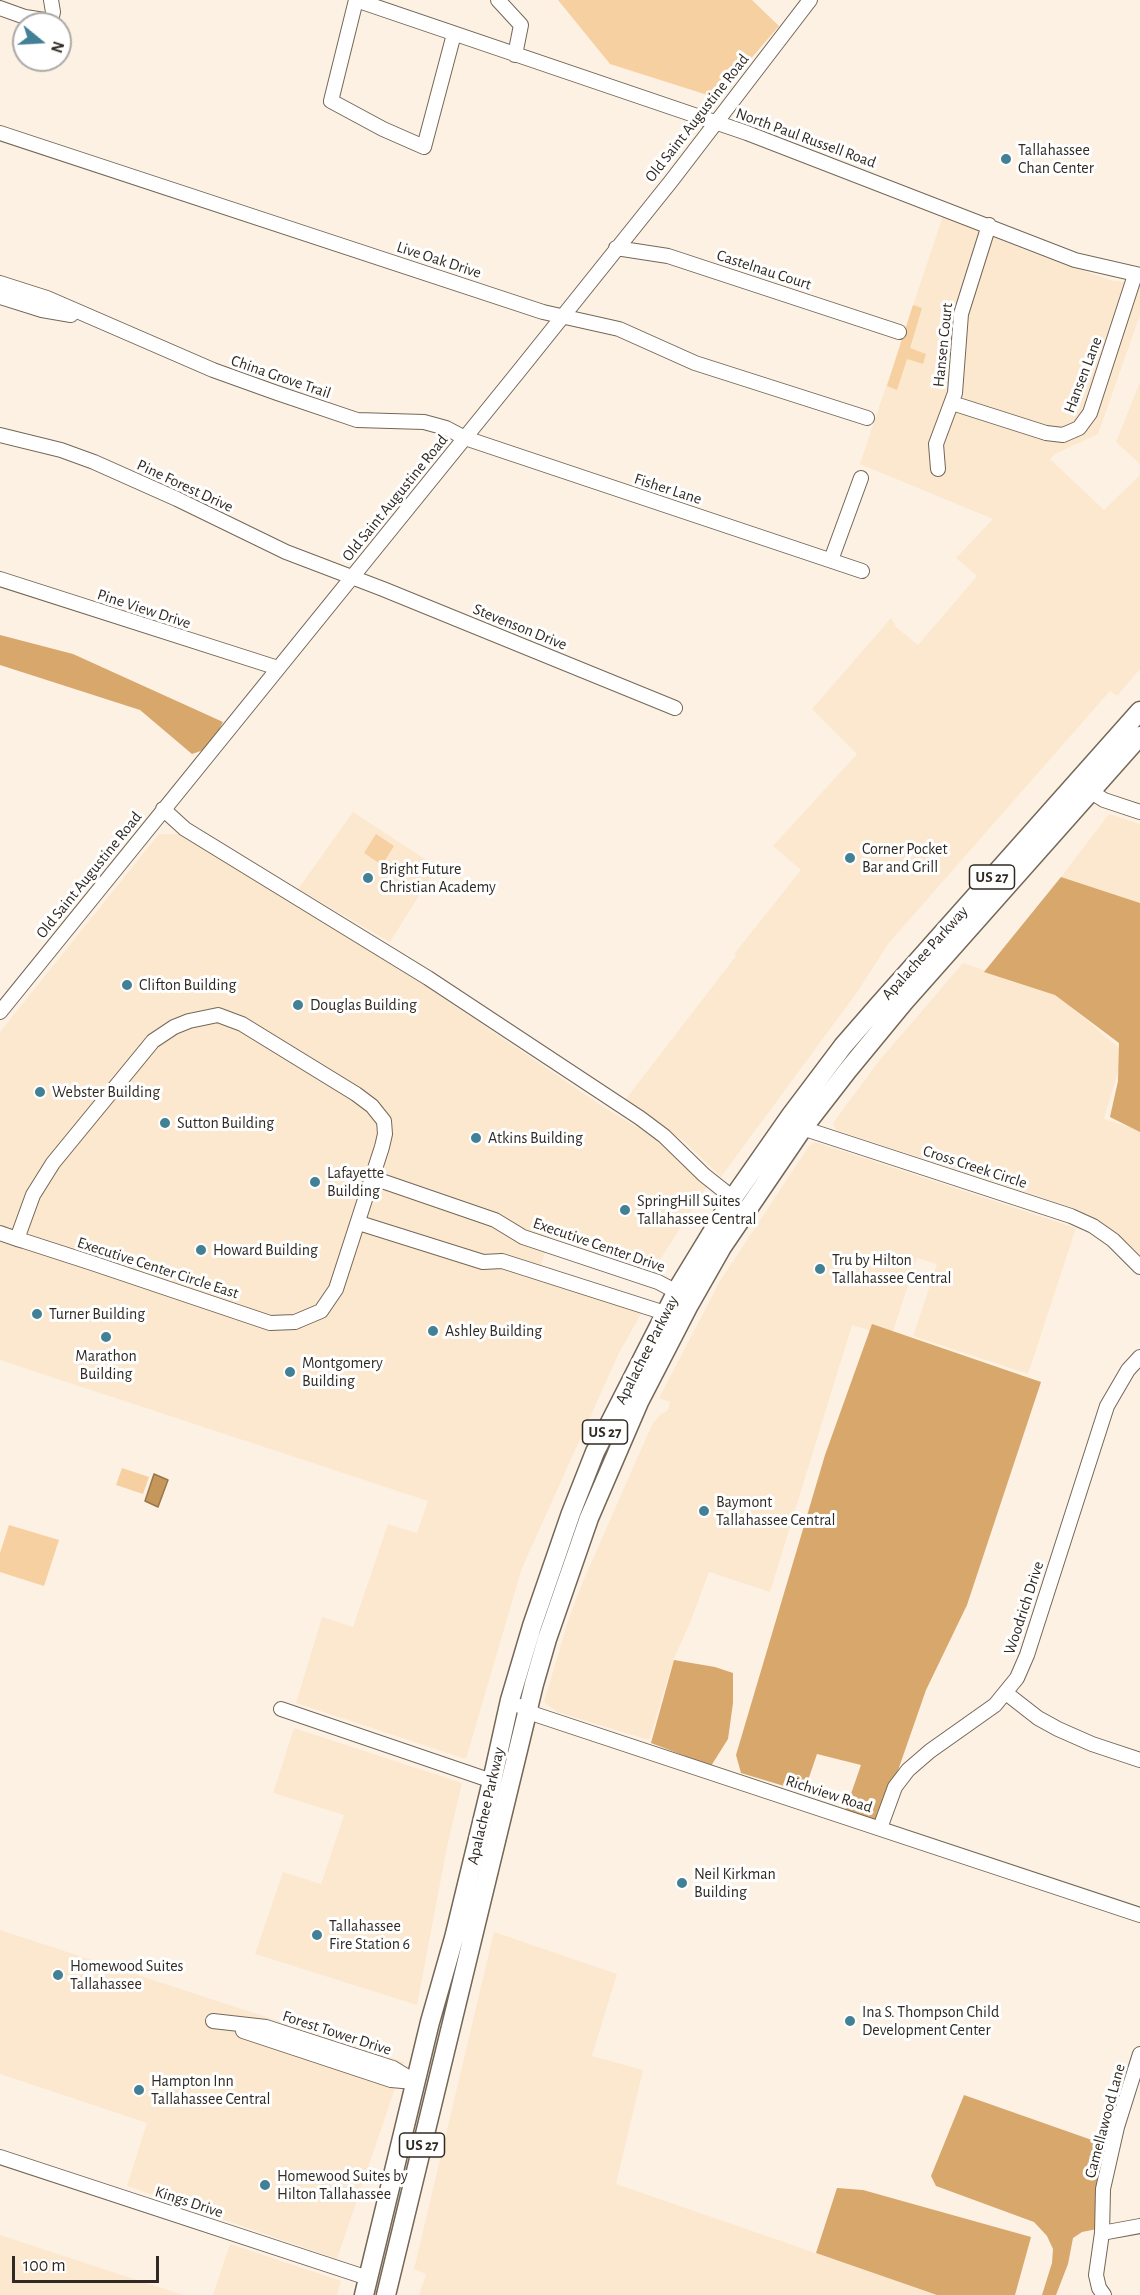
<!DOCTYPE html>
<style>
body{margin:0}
#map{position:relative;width:1140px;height:2295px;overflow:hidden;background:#fdf1e3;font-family:"Alegreya Sans",sans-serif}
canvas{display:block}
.north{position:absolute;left:12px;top:12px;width:60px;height:60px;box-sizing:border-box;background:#fff;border:2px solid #acaaa7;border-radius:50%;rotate:108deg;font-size:16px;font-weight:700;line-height:24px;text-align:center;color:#302a23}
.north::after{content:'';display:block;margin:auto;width:21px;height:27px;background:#428095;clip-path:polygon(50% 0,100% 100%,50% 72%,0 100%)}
.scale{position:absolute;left:12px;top:2256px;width:147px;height:27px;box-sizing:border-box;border:3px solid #302a23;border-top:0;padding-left:8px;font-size:18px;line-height:21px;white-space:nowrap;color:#302a23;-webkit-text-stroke:4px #fff;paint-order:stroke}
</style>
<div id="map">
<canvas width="1140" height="2295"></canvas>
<div class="north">N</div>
<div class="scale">100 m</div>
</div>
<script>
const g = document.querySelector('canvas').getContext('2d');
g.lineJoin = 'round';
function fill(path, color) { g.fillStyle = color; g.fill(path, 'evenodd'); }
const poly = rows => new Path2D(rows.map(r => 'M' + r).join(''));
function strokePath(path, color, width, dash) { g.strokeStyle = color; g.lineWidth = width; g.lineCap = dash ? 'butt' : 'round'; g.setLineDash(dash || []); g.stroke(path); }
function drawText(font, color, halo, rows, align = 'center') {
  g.font = font + ' "Alegreya Sans",sans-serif'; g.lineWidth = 6; g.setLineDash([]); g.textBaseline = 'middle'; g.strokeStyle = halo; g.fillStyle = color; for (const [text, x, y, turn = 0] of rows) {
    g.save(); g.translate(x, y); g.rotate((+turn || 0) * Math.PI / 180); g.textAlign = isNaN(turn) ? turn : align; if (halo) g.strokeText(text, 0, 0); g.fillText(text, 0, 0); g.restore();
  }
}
fill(poly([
 [943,216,1027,251,1113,281,1140,283,1140,315,1098,434,1055,454,1050,459,1104,510,1140,475,1140,669,1117,696,1110,691,888,944,858,991,721,1177,685,1142,625,1100,736,956,734,954,801,870,773,846,857,754,812,709,891,618,896,627,918,645,977,576,956,558,993,519,860,464],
 [1140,382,1140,464,1116,442],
 [353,812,437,867,390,942,298,889],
 [1109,814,1140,824,1140,903,1061,877],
 [159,834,181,834,424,985,605,1108,662,1142,708,1185,654,1269,550,1236,537,1278,642,1312,618,1355,522,1568,466,1759,296,1703,322,1617,353,1627,388,1524,417,1533,428,1501,0,1360,0,1032],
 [963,963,1057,995,1124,1052,1104,1119,1140,1130,1140,1259,1104,1226,1077,1209,836,1130,833,1123,878,1062],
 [815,1142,1076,1228,1028,1374,913,1336,937,1264,917,1258,891,1337,852,1325,770,1592,709,1572,690,1623,675,1656,649,1740,557,1712,544,1702,568,1621,581,1586,635,1463,653,1423,660,1415,668,1410,670,1402,659,1398,720,1281,809,1146],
 [294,1728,462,1783,447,1847,417,2005,255,1954,283,1872,321,1884,344,1815,273,1793],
 [0,1930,404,2062,337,2259,127,2186,147,2123,0,2074],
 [494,1932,617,1974,592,2056,643,2070,616,2184,937,2295,419,2295,426,2274,414,2269],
 [0,2235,183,2295,0,2295],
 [230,2244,341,2281,337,2295,213,2295]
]), '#fce8cf');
fill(poly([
 [558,0,752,0,779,26,717,98,610,64],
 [913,305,922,308,910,348,926,354,923,364,907,359,897,390,887,386],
 [376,834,394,846,382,865,364,853],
 [122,1468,149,1477,143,1494,116,1485],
 [9,1525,59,1540,44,1586,0,1572,0,1553]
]), '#f6d0a0');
fill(poly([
 [0,635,73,654,223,722,209,748,192,754,140,710,0,665],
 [1061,877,1140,903,1140,1132,1110,1117,1118,1081,1119,1043,1055,995,984,972],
 [872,1324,1041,1382,967,1605,926,1690,880,1822,845,1811,861,1765,817,1754,804,1792,741,1773,736,1755,825,1455],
 [674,1660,715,1667,733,1673,733,1703,728,1739,711,1766,651,1743],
 [964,2095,1106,2145,1097,2189,1097,2229,1082,2232,1073,2238,1068,2264,1056,2295,1042,2295,1052,2263,1053,2249,1047,2236,1034,2222,936,2186,931,2176],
 [837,2188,863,2190,1031,2237,1015,2295,937,2295,816,2253]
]), '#d7a76b');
const water = poly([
 [154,1474,168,1480,158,1507,145,1501,154,1474]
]);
fill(water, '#c6975b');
strokePath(water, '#99764a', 1.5);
const minor = poly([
 [356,0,747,133,1075,260,1140,275],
 [356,0,331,101,383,129,424,147,454,34],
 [498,0,521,25,515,55],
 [0,8,25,17,51,21,53,12,51,0],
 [0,133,543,312,619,329,695,363,867,418],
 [616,248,668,256,899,332],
 [0,283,47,298,213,370,277,393,357,420,424,422,446,428,465,438,862,571],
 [0,297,42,310,71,315],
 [952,403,1046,433,1063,435,1079,428,1090,413,1135,275],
 [0,435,61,450,94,462,177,499,286,552,383,589,675,708],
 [938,469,936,444,955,393,961,314,989,225],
 [831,560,861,478],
 [0,579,278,668],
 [1085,788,1104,800,1140,812],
 [163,809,185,829,428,978,640,1118,664,1136,704,1175,733,1198],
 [0,1012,519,371,672,180,810,0],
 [796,1126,1071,1216,1093,1226,1113,1240,1140,1267],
 [373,1178,495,1220,523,1237,658,1282,677,1292,683,1299],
 [359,1223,483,1262,502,1261,665,1313,672,1311],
 [0,1233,17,1239,24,1241,92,1263,270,1323,295,1322,321,1311,336,1289,382,1147,385,1134,384,1121,372,1106,356,1094,242,1024,218,1015,189,1021,174,1027,153,1041,53,1163,33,1195,17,1239],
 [1006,1693,1038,1718,1058,1729,1092,1744,1140,1760],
 [520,1706,537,1715,1140,1915],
 [281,1709,492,1781],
 [880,1828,895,1787,908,1770,930,1751,995,1705,1017,1678,1027,1655,1107,1406,1128,1370,1140,1357],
 [213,2021,266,2027,393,2068,416,2082],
 [243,2031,391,2080,414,2082],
 [0,2157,368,2278],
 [1102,2233,1140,2226],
 [1104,2295,1099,2288,1096,2275,1102,2233,1103,2189,1117,2127,1140,2054]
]);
const major = poly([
 [364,2295,430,2022,454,1938,492,1781,510,1700,532,1626,571,1513,595,1452,680,1285,733,1198,791,1115,843,1046,877,1007,1140,711],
 [386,2295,534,1684,547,1639,589,1518,639,1402,689,1305,722,1247,803,1128,848,1070,904,1002,1140,736]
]);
strokePath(minor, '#746757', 16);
strokePath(major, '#746757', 21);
strokePath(minor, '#fff', 14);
strokePath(major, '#fff', 18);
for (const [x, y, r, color] of [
 [1006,159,6,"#428095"],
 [850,858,6,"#428095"],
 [368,878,6,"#428095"],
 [127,985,6,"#428095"],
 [298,1005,6,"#428095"],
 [40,1092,6,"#428095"],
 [165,1123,6,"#428095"],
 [476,1138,6,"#428095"],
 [315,1182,6,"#428095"],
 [625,1210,6,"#428095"],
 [201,1250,6,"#428095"],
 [820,1269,6,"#428095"],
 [37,1314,6,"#428095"],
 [433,1331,6,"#428095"],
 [106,1337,6,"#428095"],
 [290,1372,6,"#428095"],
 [704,1511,6,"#428095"],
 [682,1883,6,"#428095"],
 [317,1935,6,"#428095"],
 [58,1975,6,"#428095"],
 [850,2021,6,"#428095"],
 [139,2090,6,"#428095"],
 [265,2185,6,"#428095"]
]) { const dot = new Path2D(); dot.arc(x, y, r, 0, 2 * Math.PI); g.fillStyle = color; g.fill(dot); strokePath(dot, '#fff', 2); }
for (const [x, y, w] of [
 [992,877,45],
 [605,1432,45],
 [422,2145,45]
]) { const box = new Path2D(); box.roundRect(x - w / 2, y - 12, w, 24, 4.5); g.fillStyle = '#fff'; g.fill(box); strokePath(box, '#302a23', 1.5); }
drawText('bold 15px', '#302a23', null, [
 ["US 27",992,877],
 ["US 27",605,1432],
 ["US 27",422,2145]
]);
drawText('16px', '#302a23', '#fff', [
 ["Old Saint Augustine Road",697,118,-52],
 ["North Paul Russell Road",806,138,20],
 ["Live Oak Drive",439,260,18],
 ["Castelnau Court",764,270,18],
 ["Hansen Court",943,345,-84],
 ["Hansen Lane",1083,375,-69],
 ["China Grove Trail",281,377,19],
 ["Pine Forest Drive",185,486,25],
 ["Fisher Lane",668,489,18],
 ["Old Saint Augustine Road",395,498,-51],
 ["Pine View Drive",144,609,18],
 ["Stevenson Drive",520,627,22],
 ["Old Saint Augustine Road",89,875,-51],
 ["Apalachee Parkway",925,953,-48],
 ["Cross Creek Circle",975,1167,18],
 ["Executive Center Drive",599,1245,19],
 ["Executive Center Circle East",158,1268,18],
 ["Apalachee Parkway",647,1350,-63],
 ["Woodrich Drive",1024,1608,-72],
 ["Richview Road",829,1794,18],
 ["Apalachee Parkway",486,1806,-77],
 ["Forest Tower Drive",337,2033,18],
 ["Camellawood Lane",1105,2121,-75],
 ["Kings Drive",189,2202,18]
]);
drawText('16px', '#302a23', '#fff', [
 ["Tallahassee",1018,150],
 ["Chan Center",1018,168],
 ["Corner Pocket",862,849],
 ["Bar and Grill",862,867],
 ["Bright Future",380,869],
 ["Christian Academy",380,887],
 ["Clifton Building",139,985],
 ["Douglas Building",310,1005],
 ["Webster Building",52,1092],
 ["Sutton Building",177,1123],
 ["Atkins Building",488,1138],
 ["Lafayette",327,1173],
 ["Building",327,1191],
 ["SpringHill Suites",637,1201],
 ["Tallahassee Central",637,1219],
 ["Howard Building",213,1250],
 ["Tru by Hilton",832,1260],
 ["Tallahassee Central",832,1278],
 ["Turner Building",49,1314],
 ["Ashley Building",445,1331],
 ["Marathon",106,1356,"center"],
 ["Building",106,1374,"center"],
 ["Montgomery",302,1363],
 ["Building",302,1381],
 ["Baymont",716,1502],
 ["Tallahassee Central",716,1520],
 ["Neil Kirkman",694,1874],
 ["Building",694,1892],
 ["Tallahassee",329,1926],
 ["Fire Station 6",329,1944],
 ["Homewood Suites",70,1966],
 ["Tallahassee",70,1984],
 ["Ina S. Thompson Child",862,2012],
 ["Development Center",862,2030],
 ["Hampton Inn",151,2081],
 ["Tallahassee Central",151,2099],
 ["Homewood Suites by",277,2176],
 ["Hilton Tallahassee",277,2194]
], 'left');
</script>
